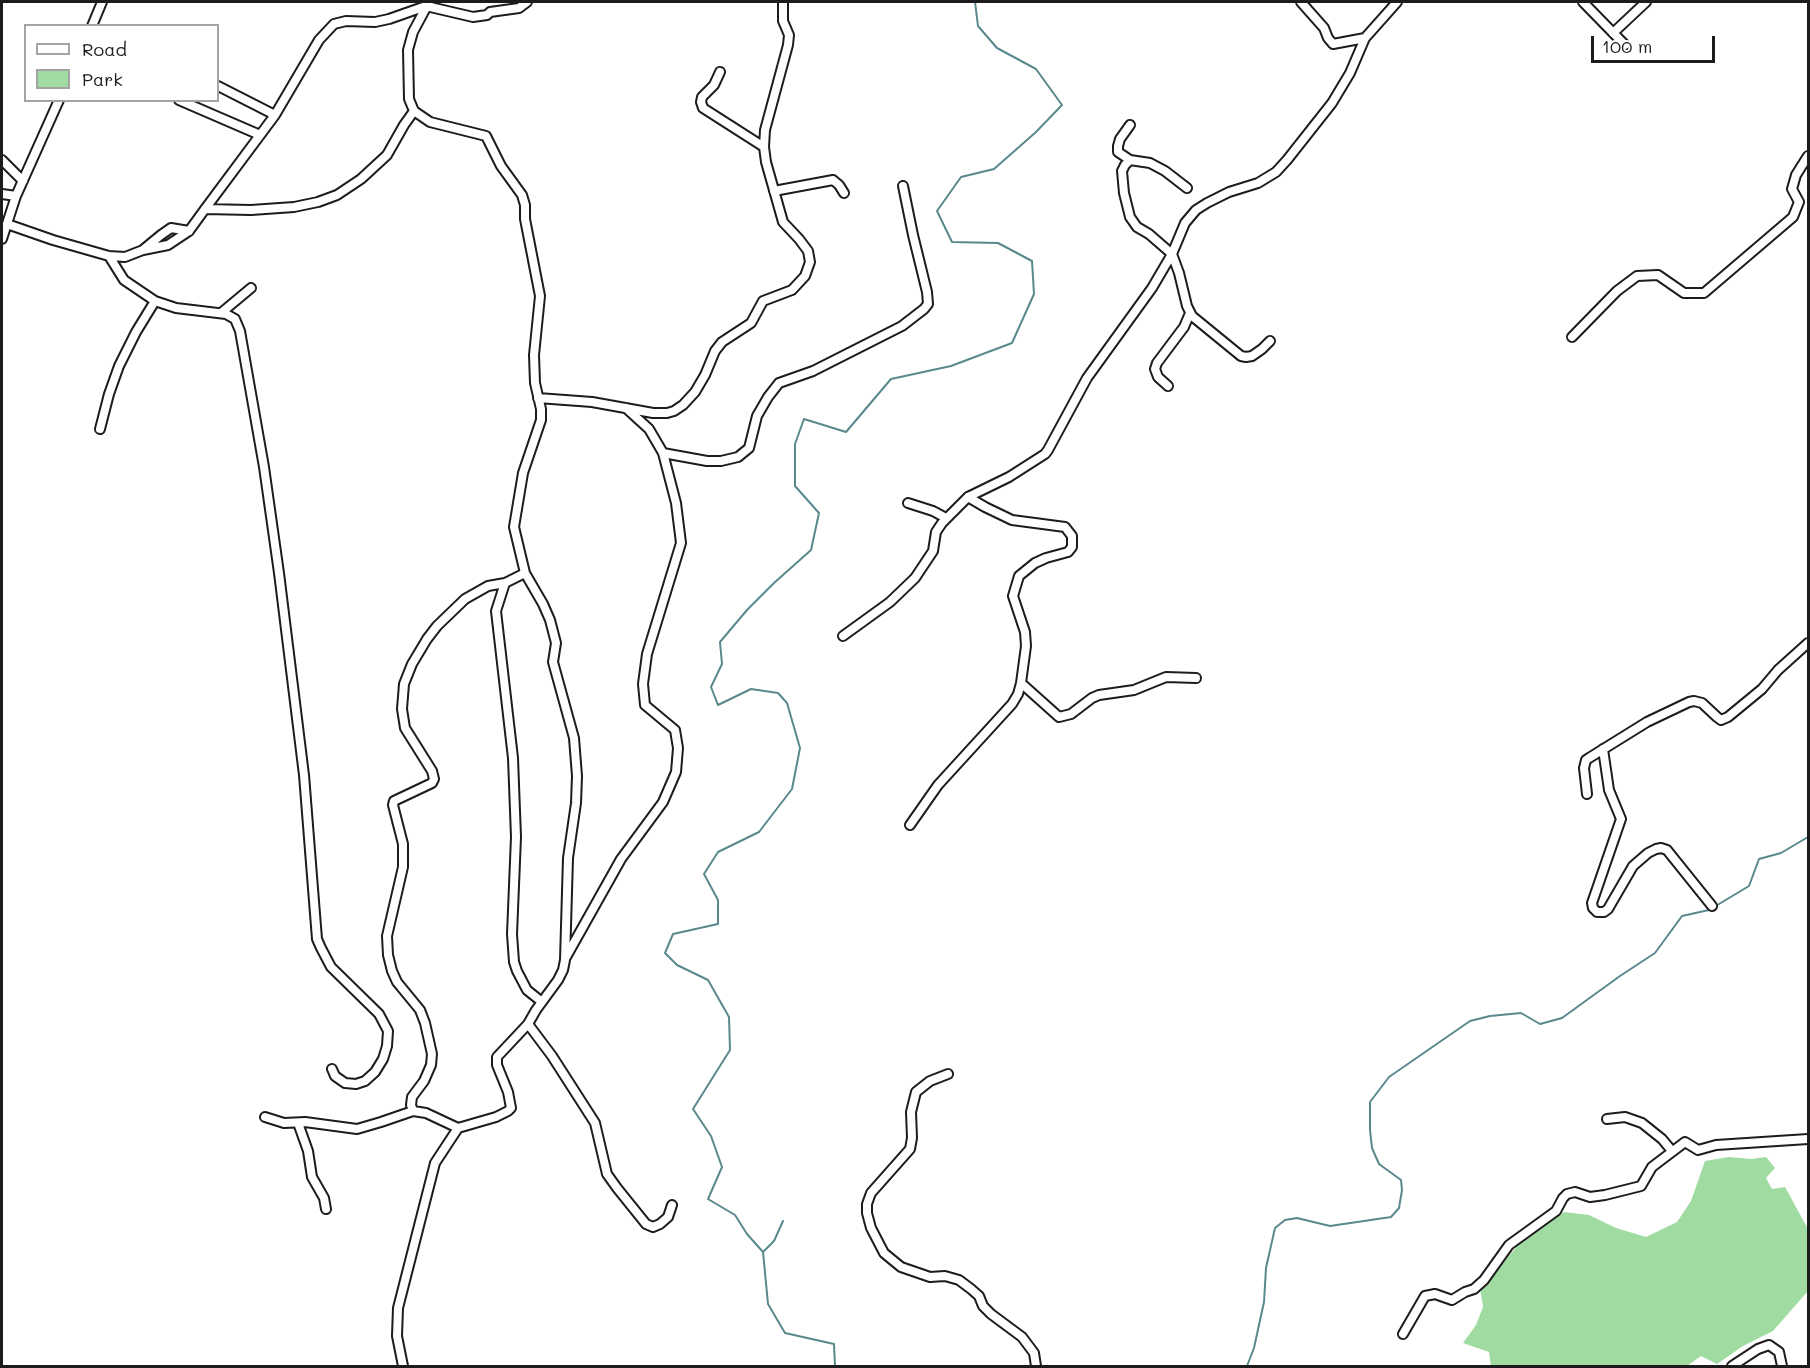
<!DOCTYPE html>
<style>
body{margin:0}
#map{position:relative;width:1810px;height:1368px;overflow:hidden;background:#fff;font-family:Mali,sans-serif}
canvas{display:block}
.frame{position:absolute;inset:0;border:3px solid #1c1c1c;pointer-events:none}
.legend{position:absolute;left:24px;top:24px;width:195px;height:78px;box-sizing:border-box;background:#fff;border:2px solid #a4a4a4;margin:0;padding:8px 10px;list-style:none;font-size:18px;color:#1c1c1c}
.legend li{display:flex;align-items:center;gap:12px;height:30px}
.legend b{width:30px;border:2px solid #a4a4a4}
.scale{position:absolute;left:1591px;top:36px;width:124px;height:27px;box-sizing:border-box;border:3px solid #1c1c1c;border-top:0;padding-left:8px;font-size:18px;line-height:21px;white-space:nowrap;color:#1c1c1c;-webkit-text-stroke:4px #fff;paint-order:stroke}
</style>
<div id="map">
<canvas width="1810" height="1368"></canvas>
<div class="frame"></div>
<ul class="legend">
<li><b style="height:8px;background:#fff"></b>Road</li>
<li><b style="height:16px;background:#a0dba1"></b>Park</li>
</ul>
<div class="scale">100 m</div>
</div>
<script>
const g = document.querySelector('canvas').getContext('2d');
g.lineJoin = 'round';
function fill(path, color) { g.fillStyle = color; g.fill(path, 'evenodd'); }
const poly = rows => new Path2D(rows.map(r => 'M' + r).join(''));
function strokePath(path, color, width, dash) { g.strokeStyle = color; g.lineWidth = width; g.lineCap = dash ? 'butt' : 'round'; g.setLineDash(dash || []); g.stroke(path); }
fill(poly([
 [1729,1157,1751,1159,1766,1157,1775,1168,1766,1178,1772,1189,1785,1187,1808,1229,1808,1291,1773,1331,1743,1346,1717,1364,1701,1356,1687,1366,1491,1366,1489,1352,1463,1343,1476,1325,1483,1307,1480,1288,1495,1274,1508,1257,1526,1236,1564,1212,1589,1215,1616,1228,1646,1237,1677,1222,1691,1201,1705,1161]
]), '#a0dba1');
strokePath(poly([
 [783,1221,774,1241,763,1252,768,1304,785,1333,834,1344,835,1366],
 [763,1252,747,1234,735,1215,708,1199,722,1167,711,1136,693,1109,730,1050,729,1017,708,980,677,965,665,953,673,934,718,924,718,900,704,874,718,852,759,832,792,789,800,748,787,703,778,693,751,689,718,705,711,687,722,664,720,642,747,610,774,583,811,550,819,513,795,486,795,444,804,419,846,432,891,379,951,366,1012,343,1034,294,1032,261,998,243,952,242,937,211,961,177,994,169,1036,132,1062,105,1036,69,997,48,978,26,975,2],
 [1247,1366,1254,1348,1264,1302,1266,1268,1275,1228,1285,1220,1297,1218,1330,1226,1391,1217,1399,1208,1402,1190,1401,1180,1379,1164,1372,1148,1370,1130,1370,1102,1389,1077,1470,1021,1490,1016,1521,1013,1540,1024,1562,1018,1620,976,1655,953,1682,916,1709,910,1749,886,1759,859,1781,853,1808,837]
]), '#59898c', 2);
const minor = poly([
 [1301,2,1324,28,1328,38,1333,44,1365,38],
 [1583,2,1625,45],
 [92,26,102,2],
 [1613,33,1646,2],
 [720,72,714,85,702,97,701,102,703,108,764,147],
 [218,86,275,115],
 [179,100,260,135],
 [2,160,23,181],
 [1130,160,1118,152,1118,146,1120,139,1130,125],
 [1187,188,1165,171,1150,163,1130,160,1125,165,1122,171,1124,193,1130,217,1137,227,1149,234,1172,254,1179,273,1187,306,1192,316,1241,356,1246,357,1252,356,1262,349,1270,341],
 [774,191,833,180,839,185,844,193],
 [2,194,16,196],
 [205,209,251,210,294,207,318,202,337,195,361,179,387,155,404,125,414,111],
 [7,224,53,240,109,256,125,257,143,250,168,245,189,231,205,209,275,115,319,40,334,24,346,21,375,22,389,19,426,6,473,17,487,15,490,12,519,8,527,2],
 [2,239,16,196,59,100],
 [144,249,161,235,171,228,189,231],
 [109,256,124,280,155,301,176,308,226,314,235,319,240,331,264,467,279,573,304,775,317,939,321,948,331,967,379,1014,388,1031,387,1046,383,1059,375,1072,365,1081,356,1084,345,1083,335,1076,332,1069],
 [221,313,251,288],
 [1572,337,1617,291,1637,276,1658,275,1684,293,1704,293,1793,217,1799,202,1792,189,1796,175,1808,156],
 [1168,386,1158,377,1155,369,1157,363,1184,327,1190,313],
 [538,398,592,402,653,413,667,413,674,411,683,405,695,392,705,375,715,351,722,342,751,323,763,301,792,290,805,276,810,262,808,251,799,239,783,222,766,162,764,147,765,130,788,45,789,35,783,21,783,2],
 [100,429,109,394,119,366,136,332,155,301],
 [663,453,707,461,721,461,738,457,749,448,757,416,768,397,779,383,813,371,902,326,924,309,928,304,927,292,913,235,903,186],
 [908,503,933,511,946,518],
 [505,583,496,611,513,758,516,837,512,934,514,962,517,971,527,990,542,1002],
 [843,636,890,602,915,578,933,551,936,532,942,523,968,497,1009,477,1045,454,1048,450,1087,378,1152,288,1172,254,1185,223,1196,210,1207,203,1229,192,1258,183,1276,172,1287,160,1332,103,1350,73,1365,38,1397,2],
 [1021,683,1059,717,1071,714,1092,698,1099,695,1134,690,1166,677,1196,678],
 [1603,749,1609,790,1621,819,1592,903,1593,908,1597,912,1604,912,1608,909,1633,866,1648,853,1656,849,1661,848,1667,850,1712,906],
 [1587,794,1584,768,1586,760,1589,758,1647,722,1689,702,1694,701,1702,703,1717,717,1721,720,1728,717,1762,689,1778,670,1808,643],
 [910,825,938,785,1012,704,1018,694,1021,683,1026,646,1025,632,1013,596,1019,576,1035,563,1046,558,1068,552,1072,547,1072,536,1065,527,1012,520,985,507,968,497],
 [566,957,621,859,663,802,676,772,678,748,675,730,645,705,643,684,647,654,681,543,676,503,663,453,649,429,626,408],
 [528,1024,552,1056,595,1123,607,1174,617,1188,646,1224,653,1227,660,1224,668,1217,672,1205],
 [948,1074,930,1081,916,1092,911,1112,912,1138,910,1149,871,1193,867,1204,867,1213,871,1228,884,1253,901,1267,930,1277,945,1276,959,1280,971,1289,979,1296,983,1306,991,1314,1022,1337,1034,1353,1036,1366],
 [413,1111,411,1105,412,1097,424,1081,431,1065,432,1054,425,1023,420,1010,397,982,392,971,388,955,387,936,403,867,403,844,393,805,394,801,432,783,434,779,432,771,405,728,402,709,404,684,412,664,427,639,437,626,465,599,488,586,505,583,525,573],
 [265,1117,284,1123,305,1122,357,1129,381,1122,413,1111,426,1113,458,1128],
 [1607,1119,1625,1117,1642,1123,1662,1139,1672,1151],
 [298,1123,308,1151,312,1177,324,1198,326,1209],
 [1403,1334,1425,1296,1435,1294,1452,1300,1465,1292,1474,1289,1484,1280,1509,1245,1556,1211,1563,1198,1567,1194,1575,1192,1590,1197,1605,1195,1641,1186,1652,1167,1685,1142,1698,1150,1716,1145,1808,1139],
 [403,1366,397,1336,398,1308,435,1163,458,1128,496,1117,508,1111,511,1108,508,1092,497,1065,497,1057,528,1024,536,1010,558,980,563,970,565,960,568,858,576,803,577,776,574,738,553,662,556,643,550,620,543,604,525,573,514,527,523,473,541,420,541,409,535,383,534,355,540,296,525,219,525,205,522,195,501,166,486,136,430,122,414,111,409,99,408,50,413,32,429,2],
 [1732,1366,1758,1349,1769,1345,1779,1352,1782,1366]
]);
strokePath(minor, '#1c1c1c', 12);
strokePath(minor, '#fff', 8);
</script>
